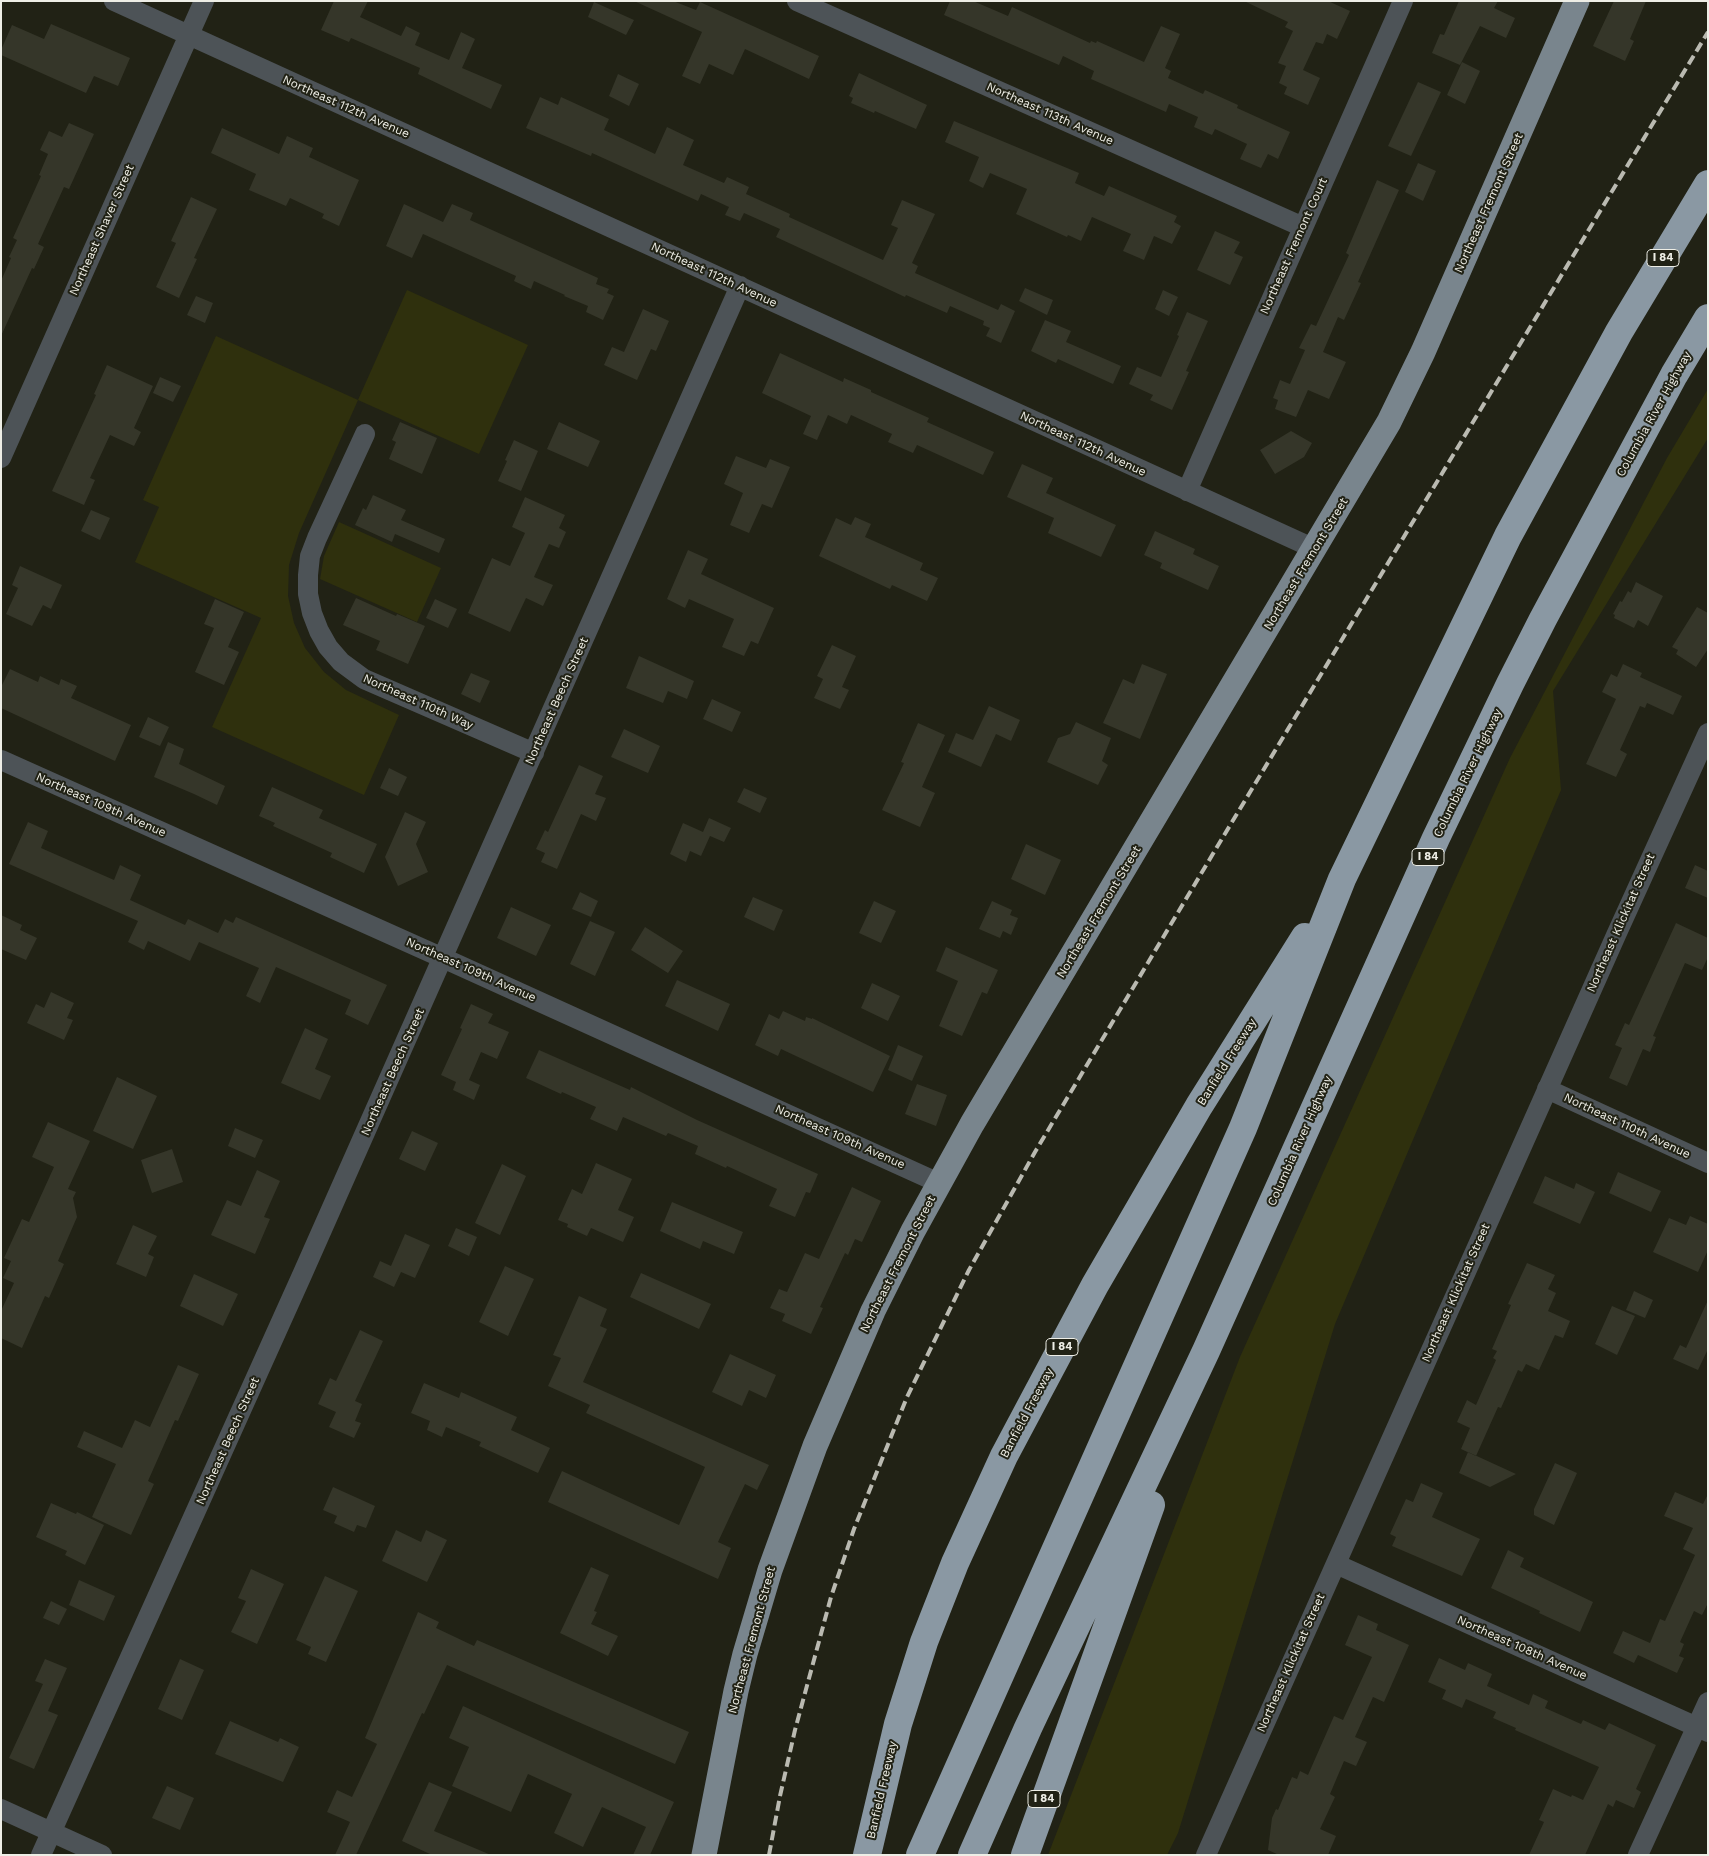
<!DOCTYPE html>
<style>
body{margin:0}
#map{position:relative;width:1709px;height:1856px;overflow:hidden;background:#212215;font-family:"Work Sans",sans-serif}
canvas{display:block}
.frame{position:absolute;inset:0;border:2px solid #eeeee6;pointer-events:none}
</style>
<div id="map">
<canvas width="1709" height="1856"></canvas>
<div class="frame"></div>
</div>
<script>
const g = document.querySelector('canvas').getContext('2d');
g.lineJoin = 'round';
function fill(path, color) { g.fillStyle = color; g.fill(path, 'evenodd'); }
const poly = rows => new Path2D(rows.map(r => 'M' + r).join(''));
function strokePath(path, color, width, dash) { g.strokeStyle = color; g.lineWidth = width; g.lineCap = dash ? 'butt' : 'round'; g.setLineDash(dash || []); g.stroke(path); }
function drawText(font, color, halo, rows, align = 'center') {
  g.font = font + ' "Work Sans",sans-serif'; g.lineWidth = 4; g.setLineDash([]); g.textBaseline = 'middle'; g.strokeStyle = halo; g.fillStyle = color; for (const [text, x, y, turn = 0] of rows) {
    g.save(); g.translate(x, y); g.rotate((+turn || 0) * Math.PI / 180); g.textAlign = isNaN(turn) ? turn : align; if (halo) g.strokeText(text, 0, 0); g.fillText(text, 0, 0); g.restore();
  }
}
fill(poly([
 [407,290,528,345,479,454,358,400,299,533,289,565,288,596,294,623,305,648,324,672,346,690,399,715,364,795,212,727,261,618,135,562,159,507,143,500,216,336,358,400],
 [1708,389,1708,438,1553,691,1561,790,1335,1324,1178,1833,1167,1855,1048,1855,1240,1357,1510,758,1667,458],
 [339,522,441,568,417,622,320,579,324,556]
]), '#2f300d');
fill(poly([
 [334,1,368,1,360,17,401,36,406,26,420,33,415,45,449,60,461,32,475,39,462,68,502,85,491,109,418,74,420,68,351,38,349,42,321,30],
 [634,1,673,1,696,10,700,2,819,56,809,79,745,49,733,75,709,64,700,84,682,76,702,32],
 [950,1,973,1,1008,16,1012,7,1090,43,1091,41,1096,43,1097,41,1144,62,1161,26,1180,34,1165,68,1171,71,1168,78,1203,94,1205,90,1238,105,1237,108,1290,132,1278,159,1268,154,1261,168,1240,159,1247,144,1215,129,1212,135,1194,127,1198,117,1169,104,1166,112,1091,79,1094,71,1063,56,1059,65,944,15],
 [1244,1,1328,1,1350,11,1337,39,1327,34,1323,44,1316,42,1303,70,1320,78,1308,105,1284,94,1287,87,1279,83,1286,66,1278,63,1293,31,1285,27,1288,22],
 [1459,1,1498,1,1494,8,1515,18,1506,38,1480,26,1460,65,1432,53,1440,34,1444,35],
 [1614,1,1646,1,1630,39,1634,41,1625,61,1593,46],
 [594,2,634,20,626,35,588,17],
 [51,24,130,58,118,86,94,76,86,93,1,55,1,50,12,25,44,39],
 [1462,62,1480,71,1465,104,1447,95],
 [859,73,927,105,916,129,875,111,874,113,851,103,853,98,849,96],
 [618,74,639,84,629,106,609,96],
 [1418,82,1441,92,1411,156,1388,146],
 [540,97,558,105,561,97,609,119,604,130,655,154,667,127,694,140,683,165,724,183,727,177,749,187,746,194,790,214,789,217,883,260,898,228,891,225,902,200,935,214,912,263,918,266,915,273,998,310,1001,304,1015,311,1001,343,986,336,990,328,983,325,984,321,950,306,947,313,906,295,905,297,776,237,780,229,744,213,740,221,725,215,729,207,701,194,698,201,592,153,591,156,526,128],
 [954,121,1079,173,1075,183,1104,196,1109,186,1177,216,1174,222,1181,226,1172,244,1154,236,1144,260,1123,251,1131,234,1092,217,1081,241,1068,235,1067,237,1016,214,1027,189,990,173,983,188,969,181,979,157,945,142],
 [69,123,94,134,69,189,64,187,38,244,44,247,34,269,32,268,1,336,1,281,11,258,9,257,17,240,13,238,41,176,39,175,48,154,40,150,49,131,62,137],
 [222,128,279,154,287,136,313,148,309,157,359,180,339,226,322,218,324,214,290,198,286,206,249,190,256,174,211,153],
 [1418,163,1436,171,1423,201,1405,192],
 [1377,180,1399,190,1358,282,1361,283,1344,320,1338,317,1323,352,1346,362,1329,399,1308,390,1296,417,1275,409,1278,400,1273,398,1280,380,1290,384,1305,350,1299,348,1311,324,1316,326,1349,255,1346,253],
 [191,197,217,209,194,258,197,259,179,298,156,287,176,243,171,241],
 [404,204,443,222,452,204,473,213,470,220,598,278,596,284,609,289,607,293,614,296,603,320,586,312,588,306,564,296,565,295,534,281,531,289,514,281,516,276,423,234,412,258,386,246],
 [1215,231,1240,242,1234,253,1243,257,1230,285,1197,270],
 [1025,288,1053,300,1047,315,1019,301],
 [1163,290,1178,297,1169,316,1155,309],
 [196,296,213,303,205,323,187,315],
 [643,309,669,321,656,351,651,349,637,380,604,365,612,347,624,352],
 [1187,312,1208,321,1186,371,1189,372,1172,410,1150,400,1153,395,1129,384,1137,367,1161,377,1179,336,1177,335],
 [1045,320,1071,331,1066,342,1121,366,1113,384,1058,359,1056,363,1031,351],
 [780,353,843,382,844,378,871,390,871,392,929,418,927,422,994,452,983,475,917,445,913,453,888,442,892,434,851,415,847,424,828,415,817,440,803,434,811,416,762,393],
 [107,365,153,386,134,428,141,432,134,446,110,435,90,478,95,480,84,505,52,491,96,395,94,394],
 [160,377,181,386,173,402,153,393],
 [400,422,437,438,422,474,389,459,396,442,392,440],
 [559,422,600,441,588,467,547,449],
 [1291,431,1312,443,1304,457,1275,474,1260,450],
 [514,440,538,451,521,491,498,481,507,461,505,460],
 [736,456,766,468,770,459,790,467,772,508,762,504,749,533,730,525,743,493,724,484],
 [1022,464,1053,478,1046,493,1116,525,1101,557,1048,533,1054,518,1007,497],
 [373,495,406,510,401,520,445,539,439,553,395,534,392,542,355,525,363,508,366,510],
 [525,497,565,515,559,528,566,532,559,548,549,544,534,577,553,585,543,606,526,598,510,632,468,613,492,558,510,566,525,533,512,527],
 [91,510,110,518,100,540,81,531],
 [855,517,871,524,865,537,923,563,920,570,938,578,927,601,892,585,890,589,819,556,836,518,851,525],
 [1155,531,1195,549,1193,554,1219,566,1208,590,1160,568,1162,563,1144,555],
 [688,550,708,559,701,574,774,608,758,644,751,641,744,656,722,647,734,619,689,599,685,608,667,599],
 [20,566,62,585,51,609,43,605,32,626,6,614,18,588,12,585],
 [1636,582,1663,596,1648,626,1638,620,1634,628,1614,618,1615,615,1613,614,1620,601,1622,602,1628,591,1631,593],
 [356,598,396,616,397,614,425,626,408,664,376,650,380,641,343,625],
 [215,599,244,612,228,647,239,652,224,685,195,672,214,628,204,624],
 [435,599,457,609,448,628,426,618],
 [1697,607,1708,613,1708,649,1696,667,1676,654,1678,650,1672,647],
 [832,645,856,656,842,687,849,690,840,709,814,698,823,679,817,676],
 [639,656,694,681,687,699,668,691,663,703,626,688],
 [1142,664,1167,674,1140,739,1103,723,1123,679,1134,684],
 [1623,664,1642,673,1640,677,1682,696,1673,715,1647,703,1645,708,1640,706,1620,750,1627,754,1616,777,1586,764,1616,699,1602,692,1611,674,1617,677],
 [10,669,38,682,40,676,59,685,61,679,77,686,71,698,131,725,115,761,1,708,1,687],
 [471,673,490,681,480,703,461,694],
 [712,699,741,712,732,732,703,719],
 [989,706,1020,720,1011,741,996,734,981,767,948,752,956,733,973,740],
 [148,717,169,727,160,746,139,737],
 [1076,722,1111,738,1102,761,1108,765,1098,785,1047,762,1058,738,1070,734],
 [918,723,945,735,922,787,935,793,920,827,882,810,904,763,901,762],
 [624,729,660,746,648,773,611,757],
 [168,742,184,749,179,764,225,786,217,805,194,794,154,777],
 [579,765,603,776,595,794,606,798,596,821,581,814,557,869,541,862,545,853,536,849,545,830,548,832],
 [389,768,407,777,398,796,380,788],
 [272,787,323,810,319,818,377,844,364,873,330,857,332,853,273,826,275,823,259,816],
 [744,788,767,798,760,813,737,802],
 [405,812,426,822,416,844,428,872,398,886,385,857],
 [709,818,731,828,724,842,710,836,701,856,690,851,686,862,670,854,683,823,703,832],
 [28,822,48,831,41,848,114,880,120,865,141,875,130,900,185,925,188,919,218,933,225,919,233,923,236,917,387,985,368,1025,345,1014,351,1000,276,967,260,1003,246,996,259,968,199,942,190,961,148,941,144,950,128,942,138,921,9,864],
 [1026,844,1061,860,1045,895,1011,879],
 [1695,865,1708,871,1708,898,1685,888],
 [580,892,598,901,591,917,572,909],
 [753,897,783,910,774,931,744,917],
 [874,901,896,911,881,943,859,933],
 [992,901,1012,910,1010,915,1018,918,1011,935,1003,931,1000,938,979,929],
 [511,907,551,925,536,956,497,938],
 [1,915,22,925,20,930,37,938,26,960,1,949],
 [590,921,615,932,595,976,570,964],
 [1676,923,1708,938,1708,957,1702,970,1685,963,1653,1036,1656,1037,1650,1052,1643,1049,1627,1086,1609,1078,1622,1048,1615,1045,1625,1023,1629,1025],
 [645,927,683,951,668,973,631,950],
 [946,947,998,970,987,994,982,992,962,1036,939,1026,958,981,936,971],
 [677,980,730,1004,718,1031,665,1006],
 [872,983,900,996,888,1021,861,1008],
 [51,992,74,1003,67,1018,73,1020,64,1040,27,1023,36,1004,44,1008],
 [471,1004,493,1014,488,1023,509,1032,497,1059,481,1052,469,1080,480,1085,474,1100,453,1090,456,1082,441,1075,462,1029,460,1028],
 [783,1011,805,1021,806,1017,812,1019,812,1018,890,1056,873,1092,781,1049,778,1056,755,1045,769,1014,779,1019],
 [305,1028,328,1039,315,1069,331,1076,320,1100,281,1083],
 [898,1045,923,1056,912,1081,888,1070],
 [539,1050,630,1090,631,1087,697,1120,818,1174,810,1193,806,1192,795,1217,769,1206,777,1189,727,1166,726,1168,695,1154,698,1146,668,1133,666,1136,623,1117,617,1131,590,1119,596,1107,562,1092,561,1094,526,1078],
 [117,1077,157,1096,133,1149,93,1131],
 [917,1084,947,1095,936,1126,905,1114],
 [48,1122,90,1141,68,1189,76,1192,73,1198,77,1217,58,1261,64,1264,49,1298,45,1296,22,1348,1,1338,1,1311,14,1283,3,1278,11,1261,4,1258,22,1219,29,1222,54,1167,32,1157],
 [235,1128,263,1140,255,1158,228,1146],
 [412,1131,438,1143,425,1171,399,1159],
 [172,1149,183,1182,152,1193,141,1160],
 [596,1163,632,1179,618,1210,634,1217,623,1242,591,1228,587,1236,567,1227,568,1224,558,1220,572,1189,582,1194],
 [502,1164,526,1176,500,1235,475,1223],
 [257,1170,280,1181,264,1217,270,1219,255,1254,211,1235,227,1200,241,1206],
 [1618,1172,1661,1191,1651,1212,1609,1193],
 [1545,1176,1574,1189,1576,1183,1595,1192,1580,1224,1533,1203],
 [852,1187,881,1201,862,1242,855,1239,848,1255,845,1253,820,1307,823,1308,811,1334,782,1321,785,1314,770,1308,779,1289,787,1292,805,1253,819,1259],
 [672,1202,743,1232,734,1254,703,1241,700,1249,660,1231],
 [1690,1216,1708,1224,1708,1250,1698,1272,1653,1252,1669,1218,1686,1225],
 [133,1225,157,1236,148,1254,154,1257,146,1277,116,1264],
 [456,1228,477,1237,469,1256,448,1246],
 [405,1234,430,1245,415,1278,401,1272,394,1287,373,1277,380,1261,391,1266],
 [1527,1263,1555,1275,1548,1289,1556,1293,1548,1311,1570,1321,1563,1338,1555,1335,1539,1370,1526,1364,1522,1372,1518,1370,1501,1408,1498,1407,1476,1456,1461,1449,1470,1428,1457,1422,1467,1400,1476,1405,1496,1360,1493,1358,1497,1351,1492,1349,1511,1305,1508,1304],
 [505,1266,534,1279,508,1336,479,1322],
 [641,1273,711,1304,699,1329,630,1297],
 [194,1274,238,1294,223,1326,180,1306],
 [1634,1291,1653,1300,1645,1318,1626,1310],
 [579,1296,607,1309,600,1326,607,1329,583,1382,769,1465,757,1490,745,1484,718,1542,731,1548,718,1579,548,1502,562,1471,679,1525,705,1467,586,1413,590,1405,548,1386,561,1358,553,1355],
 [1708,1300,1708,1349,1698,1370,1673,1359,1680,1345,1686,1348],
 [1612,1306,1635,1316,1617,1355,1595,1344],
 [360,1330,383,1341,355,1401,362,1404,355,1421,361,1423,354,1438,329,1427,336,1412,318,1404,330,1378,336,1381],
 [730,1354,776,1375,766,1398,749,1390,742,1406,712,1392],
 [178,1365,199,1374,178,1421,175,1420,148,1481,154,1484,131,1535,92,1517,116,1464,77,1447,84,1431,122,1448,135,1420,150,1427],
 [424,1383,459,1398,461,1392,517,1417,511,1430,550,1448,538,1473,479,1446,481,1442,446,1427,442,1437,427,1430,430,1421,411,1413],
 [1468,1452,1516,1474,1490,1487,1459,1473],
 [1555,1463,1577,1473,1554,1525,1534,1515,1534,1509],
 [1421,1483,1443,1493,1432,1517,1480,1539,1462,1576,1392,1546,1396,1537,1390,1534,1406,1499,1413,1502],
 [333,1487,375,1506,366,1528,357,1525,354,1532,334,1523,337,1516,323,1510],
 [1675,1492,1703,1504,1708,1494,1708,1603,1702,1615,1694,1611,1680,1642,1684,1644,1679,1656,1684,1658,1677,1673,1638,1655,1634,1663,1613,1653,1623,1631,1650,1643,1660,1619,1665,1621,1695,1555,1683,1549,1693,1528,1664,1516],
 [51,1503,76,1514,77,1512,104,1525,85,1565,65,1555,67,1551,36,1537],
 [396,1530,421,1542,426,1530,447,1540,427,1582,382,1561],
 [1508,1550,1524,1558,1520,1567,1593,1602,1580,1632,1539,1613,1540,1611,1491,1588],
 [591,1567,609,1575,594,1611,597,1612,591,1624,618,1636,608,1656,560,1633],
 [251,1569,284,1584,257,1644,231,1632,246,1601,238,1598],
 [325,1576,358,1591,326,1662,308,1654,311,1647,296,1640],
 [79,1580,115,1596,104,1621,69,1605],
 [51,1601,67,1609,59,1625,43,1618],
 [418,1612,439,1622,436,1628,474,1646,477,1640,689,1732,675,1764,447,1665,424,1714,422,1713,356,1855,335,1855,350,1822,327,1812,337,1790,352,1797,377,1744,365,1738],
 [1358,1615,1378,1624,1376,1630,1409,1645,1384,1702,1373,1697,1355,1737,1367,1742,1356,1766,1344,1761,1330,1794,1335,1797,1320,1829,1336,1836,1328,1855,1279,1855,1268,1850,1272,1818,1276,1809,1278,1810,1292,1777,1297,1779,1300,1771,1308,1775,1334,1716,1343,1720,1372,1657,1345,1645],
 [1439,1658,1465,1670,1468,1663,1492,1674,1487,1686,1529,1705,1533,1694,1548,1701,1545,1708,1581,1724,1583,1720,1605,1730,1609,1723,1656,1745,1636,1789,1641,1792,1634,1808,1616,1800,1613,1807,1608,1804,1585,1855,1529,1855,1544,1822,1539,1820,1553,1789,1571,1797,1572,1795,1583,1800,1599,1767,1515,1730,1516,1728,1493,1718,1496,1712,1466,1699,1462,1708,1442,1699,1446,1690,1428,1682],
 [45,1659,67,1668,48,1711,58,1715,34,1769,9,1758,43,1684,35,1681],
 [180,1659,204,1670,182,1720,158,1709],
 [463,1706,674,1802,650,1855,633,1855,646,1827,602,1807,583,1847,554,1833,572,1794,528,1774,511,1812,452,1786,469,1747,449,1738],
 [230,1721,278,1742,280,1738,299,1747,283,1782,215,1754],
 [429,1782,452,1792,434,1831,491,1855,432,1855,402,1841],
 [167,1786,194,1798,180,1830,152,1818]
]), '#353629');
strokePath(poly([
 [114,1,1315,549],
 [797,1,1303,227],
 [365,434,317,538,310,556,308,575,308,594,312,613,319,631,328,647,341,662,364,679,534,753],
 [1,458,204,1],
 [1187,491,1403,1],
 [1,760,443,958,939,1183],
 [1547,1089,1708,1163],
 [1336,1564,1708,1732],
 [1,1809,102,1855],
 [41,1855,302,1275,740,286],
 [1206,1855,1617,933,1708,733],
 [1638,1855,1708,1702]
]), '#4d5357', 20);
strokePath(poly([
 [704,1855,736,1691,745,1654,770,1570,815,1446,873,1311,913,1231,972,1124,1389,422,1423,352,1577,1]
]), '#79858d', 25);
strokePath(poly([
 [867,1855,898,1724,924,1642,955,1563,1004,1456,1095,1285,1199,1106,1305,937],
 [920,1855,1243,1128,1342,879,1508,536,1619,332,1708,184],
 [972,1855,1028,1728,1206,1351,1436,838,1510,684,1543,619,1674,375,1708,318],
 [1025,1855,1151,1505]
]), '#8a98a3', 28);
strokePath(poly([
 [769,1855,780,1796,795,1730,831,1597,854,1529,907,1397,969,1270,1035,1152,1220,842,1708,32]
]), '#babab1', 4, [10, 5]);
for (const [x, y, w] of [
 [1663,258,32],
 [1428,857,32],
 [1062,1347,32],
 [1044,1799,32]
]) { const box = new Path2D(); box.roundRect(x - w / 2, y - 8.5, w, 17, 4); g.fillStyle = '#212215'; g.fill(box); strokePath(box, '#eeeee6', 1); }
drawText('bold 11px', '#eeeee6', null, [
 ["I 84",1663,258],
 ["I 84",1428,857],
 ["I 84",1062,1347],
 ["I 84",1044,1799]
]);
drawText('12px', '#eeeee6', '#212215', [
 ["Northeast 112th Avenue",346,107,24],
 ["Northeast 113th Avenue",1050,114,24],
 ["Northeast Fremont Street",1489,203,-66],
 ["Northeast Shaver Street",102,230,-66],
 ["Northeast Fremont Court",1294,246,-66],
 ["Northeast 112th Avenue",714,275,25],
 ["Columbia River Highway",1654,414,-61],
 ["Northeast 112th Avenue",1083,444,25],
 ["Northeast Fremont Street",1306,564,-59],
 ["Northeast Beech Street",557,701,-66],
 ["Northeast 110th Way",418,702,24],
 ["Columbia River Highway",1468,773,-64],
 ["Northeast 109th Avenue",101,805,24],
 ["Northeast Fremont Street",1099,912,-59],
 ["Northeast Klickitat Street",1621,923,-66],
 ["Northeast 109th Avenue",471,970,24],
 ["Banfield Freeway",1227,1062,-58],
 ["Northeast Beech Street",393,1072,-66],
 ["Northeast 110th Avenue",1627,1126,25],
 ["Northeast 109th Avenue",840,1137,24],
 ["Columbia River Highway",1300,1141,-66],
 ["Northeast Fremont Street",898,1264,-63],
 ["Northeast Klickitat Street",1456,1293,-66],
 ["Banfield Freeway",1027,1413,-62],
 ["Northeast Beech Street",228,1441,-66],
 ["Northeast Fremont Street",752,1640,-75],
 ["Northeast 108th Avenue",1522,1648,24],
 ["Northeast Klickitat Street",1291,1663,-66],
 ["Banfield Freeway",882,1790,-77]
]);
</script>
